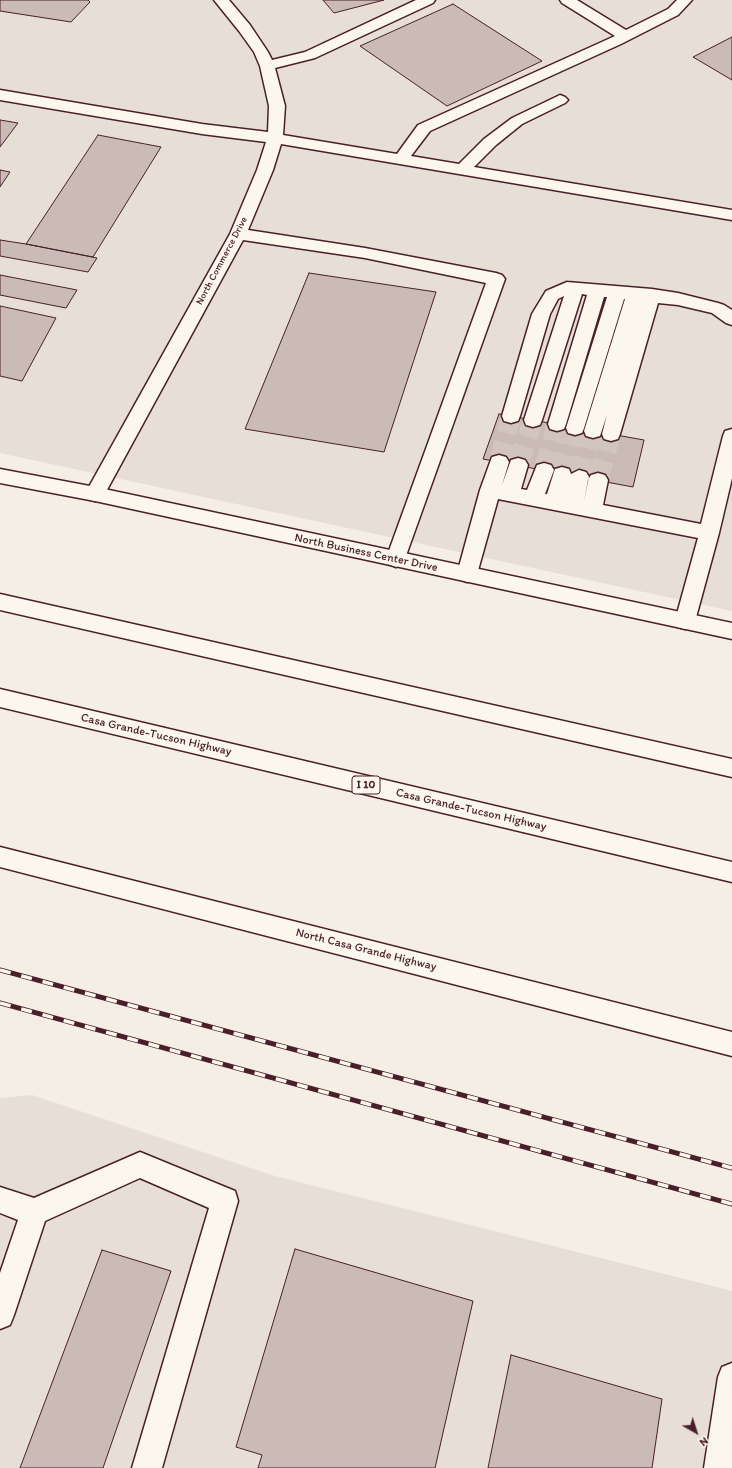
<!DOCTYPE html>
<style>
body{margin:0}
#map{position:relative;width:732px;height:1468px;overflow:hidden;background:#f4eee4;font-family:Itim,sans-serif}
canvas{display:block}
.north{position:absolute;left:676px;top:1412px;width:40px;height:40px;-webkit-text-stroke:3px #fbf7ec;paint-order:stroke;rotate:141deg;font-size:11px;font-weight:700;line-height:16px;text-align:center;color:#4a1f2b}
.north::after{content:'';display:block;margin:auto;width:14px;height:18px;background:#4a1f2b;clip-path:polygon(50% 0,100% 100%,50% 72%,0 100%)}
</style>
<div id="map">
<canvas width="732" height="1468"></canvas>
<div class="north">N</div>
</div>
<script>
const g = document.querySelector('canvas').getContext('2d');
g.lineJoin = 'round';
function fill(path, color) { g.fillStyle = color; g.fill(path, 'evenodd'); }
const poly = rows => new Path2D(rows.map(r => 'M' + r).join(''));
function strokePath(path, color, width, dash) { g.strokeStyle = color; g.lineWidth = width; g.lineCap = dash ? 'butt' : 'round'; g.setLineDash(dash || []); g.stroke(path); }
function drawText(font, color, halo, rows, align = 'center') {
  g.font = font + ' Itim,sans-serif'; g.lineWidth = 3; g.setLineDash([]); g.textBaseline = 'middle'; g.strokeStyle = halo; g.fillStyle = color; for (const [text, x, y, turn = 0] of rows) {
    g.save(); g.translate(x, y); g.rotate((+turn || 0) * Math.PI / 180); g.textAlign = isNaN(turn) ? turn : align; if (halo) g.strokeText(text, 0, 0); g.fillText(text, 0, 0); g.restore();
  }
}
fill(poly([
 [0,0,732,0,732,611,0,453],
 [32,1095,275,1176,732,1291,732,1468,0,1468,0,1098]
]), '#e7dfd6');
const building = poly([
 [0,0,88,0,90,2,71,22,0,11,0,0],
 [323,0,384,0,334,13,323,0],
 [453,4,542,61,447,106,360,46,453,4],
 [732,37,732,80,693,57,732,37],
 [0,120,18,123,0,147,0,120],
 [98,135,161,147,93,257,26,244,98,135],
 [0,170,10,172,0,187,0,170],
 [0,240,26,244,97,258,88,272,0,256,0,240],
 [309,273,436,292,384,452,245,429,309,273],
 [0,275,77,290,66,308,0,295,0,275],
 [0,306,56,318,22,381,0,376,0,306],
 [499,414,644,440,633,487,483,459,499,414],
 [295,1249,473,1301,435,1468,258,1468,262,1455,236,1447,295,1249],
 [102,1250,171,1271,103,1468,20,1468,102,1250],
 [511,1355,662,1399,652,1468,488,1468,511,1355]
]);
fill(building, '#cabbb6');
strokePath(building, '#4a1f2b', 1);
strokePath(poly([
 [499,462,511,416],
 [518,465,533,420],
 [544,470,557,424],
 [562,474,575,428],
 [579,477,593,431],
 [598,480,611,434]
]), '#d2c5bf', 20, [20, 10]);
const minor = poly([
 [214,0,229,0,250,25,268,52,272,60,305,52,416,0,435,0,433,3,315,58,275,68,285,106,283,135,397,154,418,125,615,36,562,3,560,0,577,0,626,30,668,9,677,0,692,0,678,15,621,44,430,131,411,156,459,164,484,139,512,118,560,95,565,97,568,100,565,103,522,124,496,145,474,167,732,210,732,220,281,144,273,170,248,230,365,248,496,273,502,275,505,279,403,564,396,567,389,564,386,559,486,283,365,258,243,240,102,499,95,501,88,499,85,494,230,234,257,170,266,142,202,134,0,100,0,90,202,124,268,132,269,106,260,66,254,52,239,31,214,0],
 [567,282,652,289,678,293,718,303,724,305,732,310,732,325,726,323,712,313,678,305,658,303,620,434,618,439,611,441,604,439,602,434,607,415,600,436,593,438,586,436,584,431,625,299,624,299,584,428,582,433,575,435,568,433,566,428,607,297,604,297,566,424,564,429,557,431,550,429,548,424,587,295,582,294,542,420,540,425,533,427,526,425,524,420,564,296,558,299,550,314,520,416,518,421,511,423,504,421,502,416,532,314,546,291,567,282],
 [732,429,732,478,719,533,695,621,692,627,685,629,678,627,675,621,698,538,498,499,477,574,474,579,467,582,460,579,457,574,480,490,492,457,499,455,506,457,509,462,502,485,511,460,518,458,525,460,528,465,521,489,527,490,537,465,544,463,551,465,554,470,545,494,547,494,555,469,562,467,569,469,571,474,579,470,586,472,589,477,584,501,588,480,591,475,598,473,605,475,608,480,603,505,701,524,723,436,725,431,732,429],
 [140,1152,235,1191,238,1201,162,1468,132,1468,209,1208,140,1178,45,1221,14,1315,10,1325,0,1329,0,1273,18,1220,0,1213,0,1187,34,1198,140,1152],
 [732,1363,732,1468,704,1468,718,1377,722,1367,732,1363]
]);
const major = poly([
 [0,469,95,487,732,623,732,639,95,501,0,483,0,469],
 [0,847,732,1032,732,1056,0,867,0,847]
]);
const highway = poly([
 [0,594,732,759,732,777,0,610,0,594],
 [0,689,732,862,732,882,0,707,0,689]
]);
strokePath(minor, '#4a1f2b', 3);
strokePath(major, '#4a1f2b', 3);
strokePath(highway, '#4a1f2b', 3);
fill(minor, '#fbf7ec');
fill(major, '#fbf7ec');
fill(highway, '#fbf7ec');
const rail = poly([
 [0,970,732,1168],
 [0,1003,732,1204]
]);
strokePath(rail, '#4a1f2b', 5);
strokePath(rail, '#fbf7ec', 3.5, [11]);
drawText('10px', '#4a1f2b', '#fbf7ec', [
 ["North Commerce Drive",222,261,-62]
]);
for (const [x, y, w] of [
 [366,785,28]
]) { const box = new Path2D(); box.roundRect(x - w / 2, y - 9, w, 18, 3); g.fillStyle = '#fbf7ec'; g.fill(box); strokePath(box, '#4a1f2b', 1); }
drawText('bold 11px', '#4a1f2b', null, [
 ["I 10",366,785]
]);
drawText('12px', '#4a1f2b', '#fbf7ec', [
 ["North Business Center Drive",366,553,12],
 ["Casa Grande-Tucson Highway",156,735,13],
 ["Casa Grande-Tucson Highway",471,810,13],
 ["North Casa Grande Highway",366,950,14]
]);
</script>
